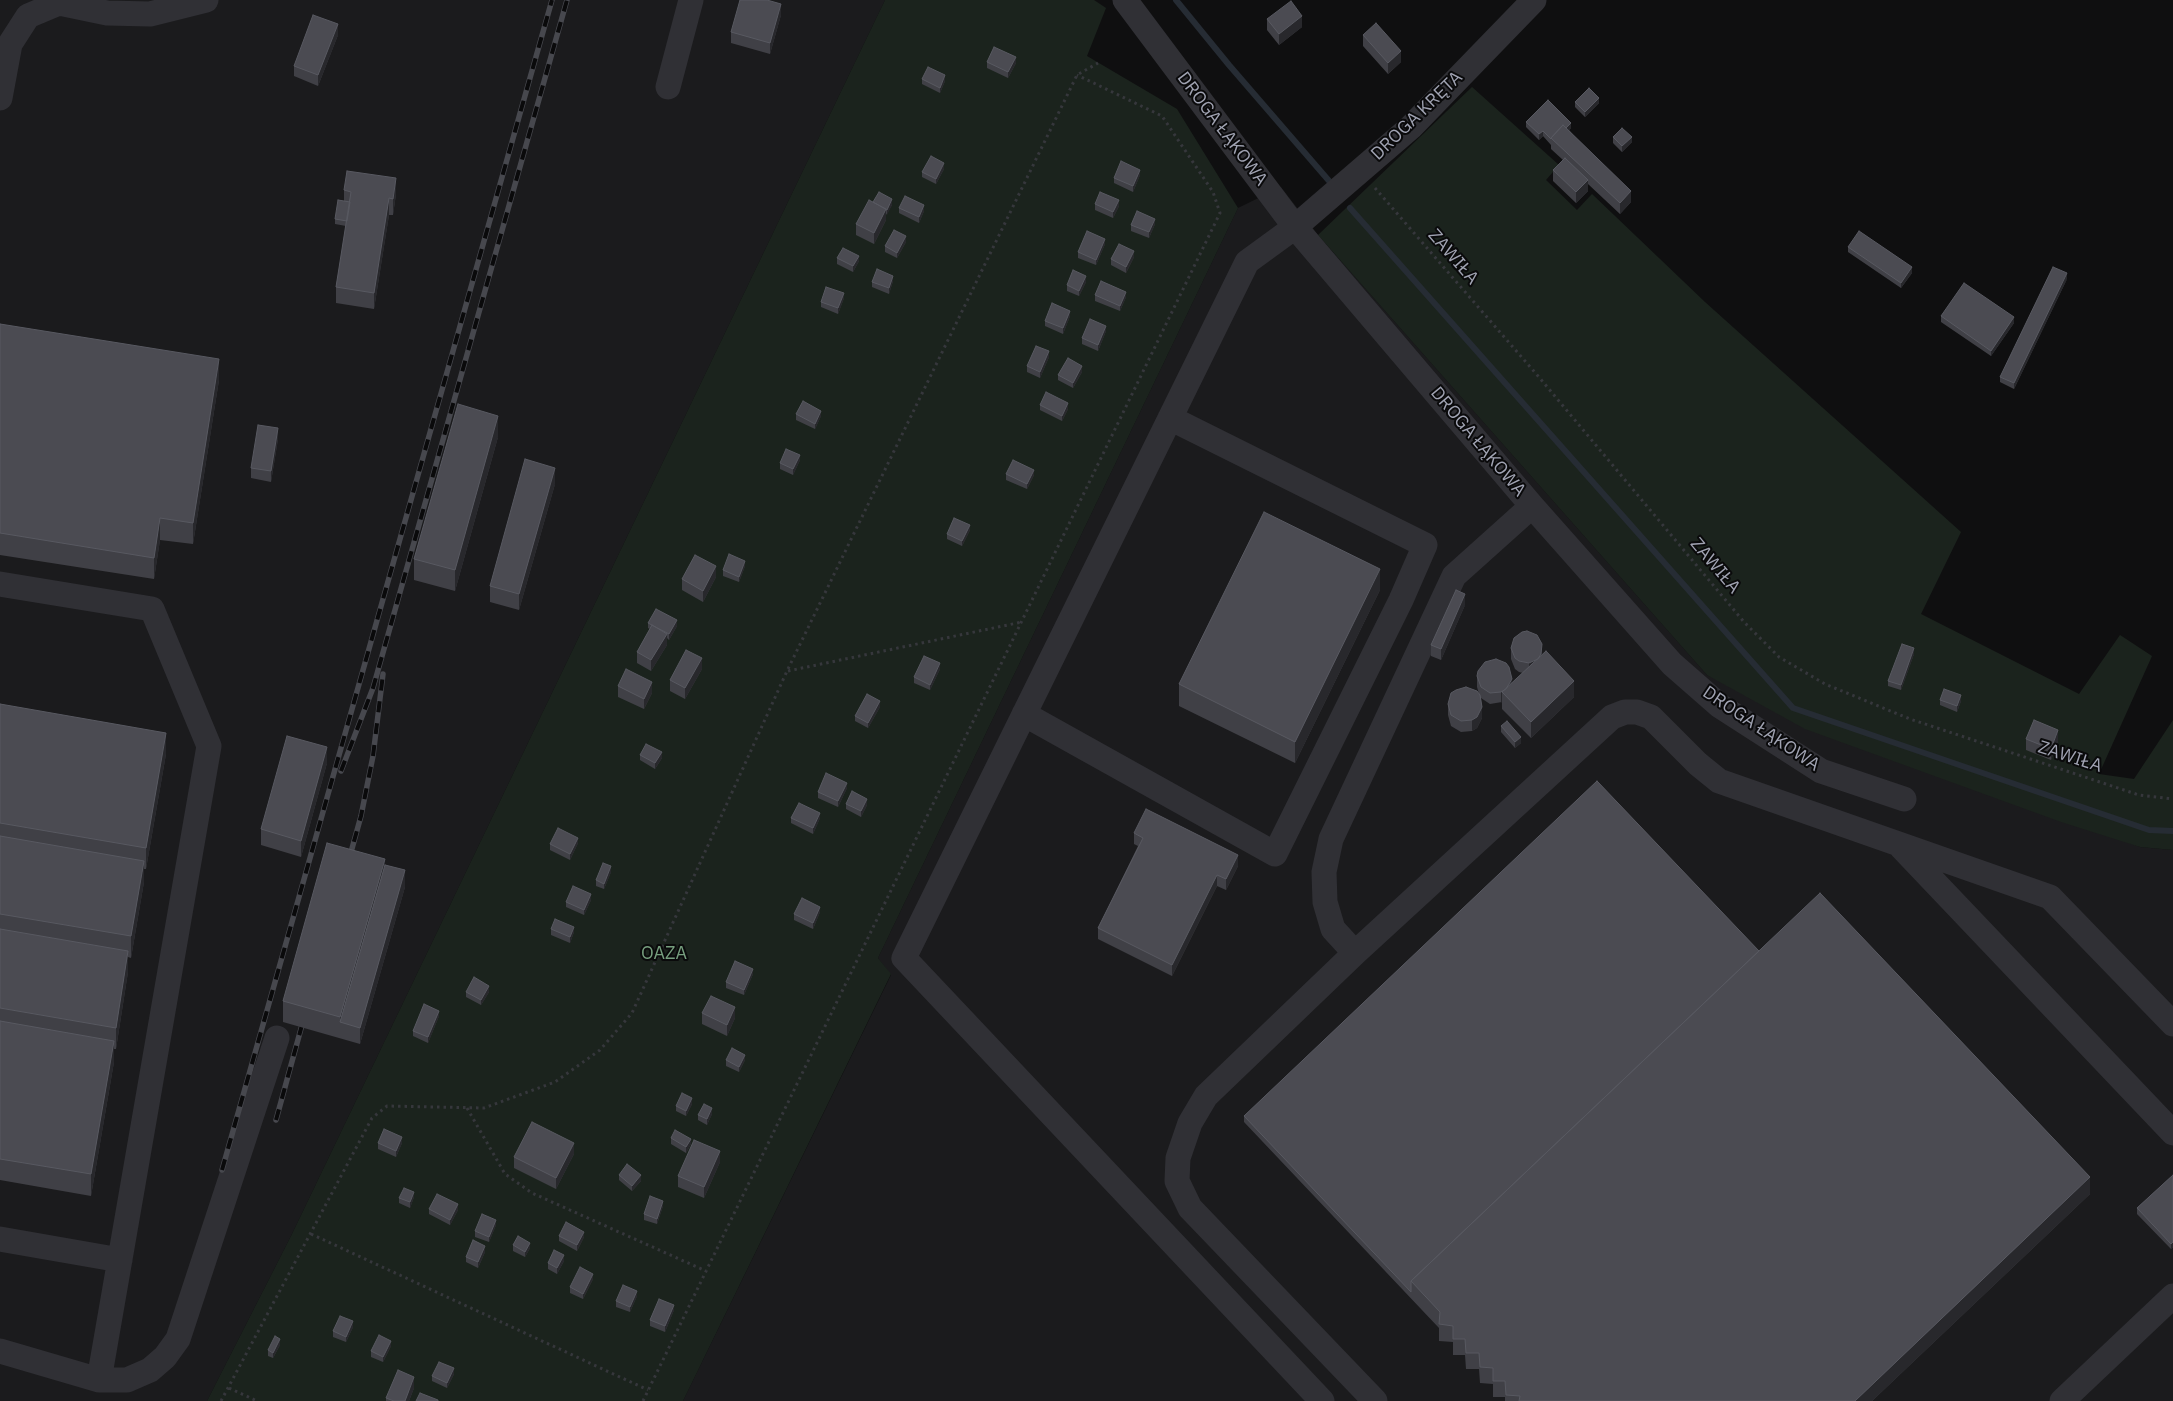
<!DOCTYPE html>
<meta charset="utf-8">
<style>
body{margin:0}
canvas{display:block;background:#0f0f10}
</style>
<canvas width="2173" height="1401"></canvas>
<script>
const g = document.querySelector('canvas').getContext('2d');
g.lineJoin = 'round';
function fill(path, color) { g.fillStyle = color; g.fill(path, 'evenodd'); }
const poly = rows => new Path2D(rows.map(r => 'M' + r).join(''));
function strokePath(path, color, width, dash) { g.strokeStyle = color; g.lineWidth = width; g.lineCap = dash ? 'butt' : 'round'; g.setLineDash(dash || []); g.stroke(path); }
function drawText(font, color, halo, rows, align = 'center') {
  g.font = font + ' "IBM Plex Sans",sans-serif'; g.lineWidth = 4; g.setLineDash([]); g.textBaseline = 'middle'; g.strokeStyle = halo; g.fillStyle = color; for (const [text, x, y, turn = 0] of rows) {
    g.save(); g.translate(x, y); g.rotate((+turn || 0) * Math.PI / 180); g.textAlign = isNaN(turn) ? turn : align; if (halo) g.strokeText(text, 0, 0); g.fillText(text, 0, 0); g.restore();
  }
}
fill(poly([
 [0,0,885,0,291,1236,207,1401,0,1401],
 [1281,187,1318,235,1707,675,2140,847,2173,850,2173,1401,683,1401,891,975,878,958,1238,208]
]), '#1b1b1d');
fill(poly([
 [885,0,1094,0,1106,8,1087,56,1177,109,1238,208,878,958,891,974,683,1401,207,1401,291,1236],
 [1472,87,1559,165,1546,180,1577,210,1592,194,1705,302,1961,532,1921,614,2079,694,2120,635,2152,656,2099,774,2134,779,2173,720,2173,850,2140,847,2061,822,1805,729,1707,675,1318,235]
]), '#1b231d');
strokePath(poly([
 [1176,0,1229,65,1330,182],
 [1350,208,1793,708,2149,830,2173,831]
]), '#262c34', 6);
strokePath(poly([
 [1375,188,1538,376,1744,622,1779,657,1825,684,1910,719,2139,795,2173,799],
 [788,671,1022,622],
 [467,1108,505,1174,532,1193,706,1271],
 [311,1234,648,1390],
 [229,1388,257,1401],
 [221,1401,372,1118,387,1106,484,1108,555,1082,600,1050,632,1013,787,671,1077,75,1098,63],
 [643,1401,1220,213,1213,192,1162,116,1077,75]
]), '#36373c', 3, [2.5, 4]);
strokePath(poly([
 [1125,0,1295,227,1532,506,1672,664,1720,706,1821,771,1904,799],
 [668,87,691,0],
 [0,98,10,44,28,16,59,3,107,13,150,14,206,0],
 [0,584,152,609,209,746,99,1380,0,1351],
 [1024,714,1275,854,1401,600,1425,545,1170,418],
 [1902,848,2173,1133],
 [1355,953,1333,929,1325,902,1324,872,1331,839,1454,576,1532,506],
 [0,1239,120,1260],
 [99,1380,127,1380,150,1370,165,1357,178,1339,277,1038],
 [1322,1401,904,958,1247,262,1295,227,1411,127,1534,0],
 [1375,1401,1190,1208,1177,1181,1178,1158,1190,1123,1206,1096,1355,953,1612,717,1625,712,1637,712,1651,717,1698,764,1719,781,2050,897,2173,1024],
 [2062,1401,2173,1296]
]), '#303035', 25);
const rail = poly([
 [341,771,373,688,567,0],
 [348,863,361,816,373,756,383,674],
 [276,1120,305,1014],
 [222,1170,552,0]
]);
strokePath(rail, '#47484e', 5.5);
strokePath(rail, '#0a0a0b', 4, [11]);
fill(poly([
 [781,15,770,54,731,43,731,32],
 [1267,19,1302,27,1279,45,1267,30],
 [338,35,318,86,294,76,294,66],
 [1363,35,1401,62,1388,74,1363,46],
 [987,62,1016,63,1008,78,987,68],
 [922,79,945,81,940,93,922,84],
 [1575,102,1599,103,1585,117,1575,107],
 [1526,122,1571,128,1569,130,1631,202,1620,214,1588,184,1588,191,1576,203,1553,181,1553,170,1563,160,1551,149,1551,145,1543,136,1539,140,1526,127],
 [1613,137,1632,142,1622,152,1613,143],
 [944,169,936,184,922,177,922,172],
 [1140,175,1133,192,1114,183,1114,178],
 [344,190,396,194,393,215,389,215,374,309,336,303,336,287,346,226,335,224,335,219,344,201],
 [873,202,892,205,886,215,886,220,874,244,856,235,856,224],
 [1095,204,1119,206,1113,218,1095,210],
 [899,208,924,211,919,223,899,213],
 [1155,224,1149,238,1131,231,1131,225],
 [906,242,897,258,885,252,885,246],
 [1105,244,1096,265,1078,258,1078,252],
 [1848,247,1912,273,1901,288,1848,252],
 [1134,257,1126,273,1111,265,1111,259],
 [837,258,859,261,853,272,837,264],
 [2067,279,2014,389,2000,382,2000,377],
 [893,281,889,294,872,287,872,282],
 [1086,282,1079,296,1067,291,1067,285],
 [1095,295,1126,297,1120,311,1095,301],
 [844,298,838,314,821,307,821,302],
 [1070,316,1063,334,1045,326,1045,321],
 [1941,316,2014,323,1991,356,1941,322],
 [0,324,219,380,193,544,160,540,154,579,0,555],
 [1106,331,1098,351,1082,344,1082,338],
 [1049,357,1040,378,1027,372,1027,366],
 [1082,372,1073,388,1058,380,1058,375],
 [1040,405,1068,409,1062,421,1040,410],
 [796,414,821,416,815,429,796,420],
 [498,437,455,591,414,580,414,559],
 [278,439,271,482,251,478,251,468],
 [800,460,793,475,780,469,780,463],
 [1006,474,1034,475,1027,489,1006,480],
 [555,484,519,610,490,602,490,586],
 [970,530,962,546,947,539,947,534],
 [745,566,739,582,723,576,723,570],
 [716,577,703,602,682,590,682,579],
 [1380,590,1295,763,1179,706,1179,684],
 [1465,605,1441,660,1431,656,1431,645],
 [648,623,677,626,669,640,667,638,667,645,651,671,637,663,637,652,650,629,648,628],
 [1511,648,1542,655,1574,697,1531,738,1502,709,1502,702,1490,704,1481,698,1482,718,1477,728,1472,731,1461,732,1451,726,1448,715,1448,704,1479,694,1477,687,1477,676,1512,684,1523,673,1519,672,1515,669,1511,659],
 [1914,654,1901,690,1888,686,1888,681],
 [702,669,685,699,670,691,670,680],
 [940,669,930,690,914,683,914,677],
 [618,686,652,693,644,709,618,697],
 [1940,700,1961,701,1957,712,1940,705],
 [0,704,166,754,146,869,144,869,144,882,131,958,128,957,128,972,116,1049,114,1049,114,1062,91,1196,0,1180],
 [880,707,868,728,855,721,855,716],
 [1501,726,1521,743,1515,748,1501,732],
 [2026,739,2058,741,2051,760,2026,750],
 [640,755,662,758,655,769,640,760],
 [327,763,301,857,261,845,261,829],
 [847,788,838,807,818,798,818,792],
 [846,804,867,805,861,817,846,809],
 [791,818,820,818,813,834,791,823],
 [1134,833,1238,866,1226,890,1217,886,1172,976,1098,939,1098,928,1138,846,1134,844],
 [578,843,570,860,550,850,550,844],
 [385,865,405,887,360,1044,283,1022,283,1001],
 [611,872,604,889,596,886,596,880],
 [591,900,584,915,566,907,566,902],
 [820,912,813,929,794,920,794,914],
 [551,929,574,932,570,943,551,935],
 [1759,951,2090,1194,1872,1401,1505,1401,1505,1397,1493,1397,1493,1384,1480,1383,1479,1369,1466,1369,1465,1355,1453,1355,1453,1342,1439,1341,1439,1328,1244,1122,1244,1116],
 [753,974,744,995,726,988,726,982],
 [466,992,489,992,481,1005,466,997],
 [702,1013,735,1018,727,1036,702,1024],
 [439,1016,428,1043,413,1036,413,1031],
 [726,1060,745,1060,739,1072,726,1066],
 [692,1104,686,1116,676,1111,676,1106],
 [712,1114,707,1125,698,1120,698,1115],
 [671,1138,691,1144,686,1153,671,1144],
 [378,1143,402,1143,396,1157,378,1149],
 [574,1154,556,1189,514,1168,514,1157],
 [720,1162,704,1198,678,1187,678,1176],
 [619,1175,641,1181,632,1191,619,1180],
 [2173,1175,2173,1247,2171,1249,2137,1214,2137,1208],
 [414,1197,410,1208,399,1203,399,1198],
 [663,1206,657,1224,644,1220,644,1214],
 [429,1209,458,1210,450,1225,429,1214],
 [496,1225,489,1242,475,1237,475,1231],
 [559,1236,584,1237,577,1251,559,1241],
 [513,1245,530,1248,525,1257,513,1251],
 [485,1252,478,1268,466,1262,466,1257],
 [564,1261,557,1274,548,1269,548,1263],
 [593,1279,583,1299,570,1293,570,1287],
 [637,1296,630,1312,616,1307,616,1301],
 [674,1310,665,1332,650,1326,650,1320],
 [353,1327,346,1342,333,1337,333,1331],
 [280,1345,273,1358,268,1356,268,1350],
 [391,1346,383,1362,371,1357,371,1351],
 [454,1374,447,1388,432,1381,432,1376],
 [414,1388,409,1401,386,1401,386,1398]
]), '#404046');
fill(poly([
 [781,4,781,15,770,54,770,43],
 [1302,16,1302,27,1279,45,1279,34],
 [338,24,338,35,318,86,318,75],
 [1401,51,1401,62,1388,74,1388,63],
 [1016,57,1016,63,1008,78,1008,72],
 [945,75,945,81,940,93,940,88],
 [1599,98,1599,103,1585,117,1585,112],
 [1571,123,1571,128,1557,143,1554,140],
 [1543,131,1543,136,1539,140,1539,134],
 [1632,137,1632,142,1622,152,1622,146],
 [944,163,944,169,936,184,936,179],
 [1140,170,1140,175,1133,192,1133,186],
 [396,178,396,194,393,215,393,199],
 [1588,180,1588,191,1576,203,1576,192],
 [1631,191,1631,202,1620,214,1620,203],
 [389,198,389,215,374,309,374,293],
 [892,199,892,205,887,215,887,210],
 [1119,200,1119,206,1113,218,1113,212],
 [924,205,924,211,919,223,919,217],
 [886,209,886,220,874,244,874,233],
 [1155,219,1155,224,1149,238,1149,232],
 [906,236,906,242,897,258,897,253],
 [1105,239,1105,244,1096,265,1096,260],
 [1134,251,1134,257,1126,273,1126,267],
 [859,256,859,261,853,272,853,266],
 [1912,267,1912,273,1901,288,1901,283],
 [2067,273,2067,279,2014,389,2014,383],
 [893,276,893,281,889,294,889,288],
 [1086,276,1086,282,1079,296,1079,291],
 [1126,292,1126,297,1120,311,1120,306],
 [844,293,844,298,838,314,838,308],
 [1070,311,1070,316,1063,334,1063,328],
 [2014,317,2014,323,1991,356,1991,351],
 [1106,326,1106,331,1098,351,1098,345],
 [1049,351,1049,357,1040,378,1040,372],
 [219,359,219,380,193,544,193,523],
 [1082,366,1082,372,1073,388,1073,383],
 [1068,403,1068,409,1062,421,1062,416],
 [821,411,821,416,815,429,815,424],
 [498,416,498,437,455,591,455,570],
 [278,428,278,439,271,482,271,471],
 [800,455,800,460,793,475,793,469],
 [555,468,555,484,519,610,519,594],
 [1034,470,1034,475,1027,489,1027,484],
 [160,518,160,540,154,579,154,558],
 [970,525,970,530,962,546,962,541],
 [745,561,745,566,739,582,739,577],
 [716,566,716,577,703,602,703,591],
 [1380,569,1380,590,1295,763,1295,742],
 [1465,594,1465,605,1441,660,1441,649],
 [677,620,677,626,669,640,669,634],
 [667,634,667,645,651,671,651,660],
 [1542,644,1542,655,1529,674,1529,663],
 [1914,648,1914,654,1901,690,1901,685],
 [702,658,702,669,685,699,685,688],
 [940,663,940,669,930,690,930,685],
 [1512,679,1512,690,1502,692,1502,702,1501,703,1501,692],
 [1574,681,1574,697,1531,738,1531,722],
 [652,682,652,693,644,709,644,699],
 [1961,695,1961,701,1957,712,1957,706],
 [880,701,880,707,868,728,868,723],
 [1482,707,1482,718,1477,728,1472,731,1472,720],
 [2058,730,2058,741,2051,760,2051,749],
 [166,733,166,754,146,869,146,848],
 [1521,737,1521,743,1515,748,1515,742],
 [327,747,327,763,301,857,301,841],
 [662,752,662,758,655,769,655,763],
 [847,783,847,788,838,807,838,801],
 [867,799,867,805,861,817,861,811],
 [820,813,820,818,813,834,813,828],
 [578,838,578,843,570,860,570,854],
 [1238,855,1238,866,1226,890,1226,879],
 [385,859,385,881,340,1022,340,1017],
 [144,861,144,882,131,958,131,936],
 [611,866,611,872,604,889,604,884],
 [405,870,405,887,360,1044,360,1028],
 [1217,875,1217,886,1172,976,1172,965],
 [591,894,591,900,584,915,584,910],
 [820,907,820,912,813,929,813,923],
 [574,927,574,932,570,943,570,937],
 [128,951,128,972,116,1049,116,1028],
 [753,969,753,974,744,995,744,990],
 [489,986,489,992,481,1005,481,1000],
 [735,1007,735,1018,727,1036,727,1025],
 [439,1011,439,1016,428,1043,428,1037],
 [114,1041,114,1062,91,1196,91,1174],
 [745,1055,745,1060,739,1072,739,1067],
 [692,1098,692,1104,686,1116,686,1111],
 [712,1108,712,1114,707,1125,707,1119],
 [402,1137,402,1143,396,1157,396,1151],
 [691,1139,691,1144,686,1153,686,1147],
 [574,1143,574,1154,556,1189,556,1178],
 [720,1151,720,1162,704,1198,704,1187],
 [641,1175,641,1181,632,1191,632,1186],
 [2090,1177,2090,1194,1872,1401,1855,1401],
 [414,1192,414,1197,410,1208,410,1202],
 [663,1201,663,1206,657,1224,657,1219],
 [458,1204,458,1210,450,1225,450,1220],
 [496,1220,496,1225,489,1242,489,1237],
 [584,1232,584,1237,577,1251,577,1245],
 [2173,1242,2173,1247,2171,1249,2171,1244],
 [530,1243,530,1248,525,1257,525,1252],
 [485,1246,485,1252,478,1268,478,1262],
 [564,1255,564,1261,557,1274,557,1268],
 [593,1274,593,1279,583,1299,583,1294],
 [637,1291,637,1296,630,1312,630,1307],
 [674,1305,674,1310,665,1332,665,1326],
 [353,1321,353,1327,346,1342,346,1337],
 [280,1339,280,1345,273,1358,273,1353],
 [391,1341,391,1346,383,1362,383,1357],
 [454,1368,454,1374,447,1388,447,1383],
 [414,1377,414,1388,409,1401,405,1401]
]), '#28282c');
const building = poly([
 [740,0,767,0,781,4,770,43,731,32,740,0],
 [1291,1,1302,16,1279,34,1267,19,1291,1],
 [313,15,338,24,318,75,294,66,313,15],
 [1376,23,1401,51,1388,63,1363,35,1376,23],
 [994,47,1016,57,1008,72,987,62,994,47],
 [928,67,945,75,940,88,922,79,928,67],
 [1589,88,1599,98,1585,112,1575,102,1589,88],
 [1548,100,1571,123,1566,128,1563,125,1551,138,1551,139,1543,131,1539,134,1526,122,1548,100],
 [1563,125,1631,191,1620,203,1551,138,1563,125],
 [1622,128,1632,137,1622,146,1613,137,1622,128],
 [931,156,944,163,936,179,922,172,931,156],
 [1565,158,1588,180,1576,192,1553,170,1565,158],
 [1121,161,1140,170,1133,186,1114,178,1121,161],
 [347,171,396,178,393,199,389,198,374,293,336,287,351,192,344,190,347,171],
 [879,192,892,199,887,210,873,202,879,192],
 [1100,192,1119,200,1113,212,1095,204,1100,192],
 [905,196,924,205,919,217,899,208,905,196],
 [338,200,350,202,347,221,335,219,338,200],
 [869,200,886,209,874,233,856,224,869,200],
 [1137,211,1155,219,1149,232,1131,225,1137,211],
 [894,230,906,236,897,253,885,246,894,230],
 [1087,231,1105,239,1096,260,1078,252,1087,231],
 [1859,231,1912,267,1901,283,1848,247,1859,231],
 [1119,244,1134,251,1126,267,1111,259,1119,244],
 [843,248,859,256,853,266,837,258,843,248],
 [2053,267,2067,273,2014,383,2000,377,2053,267],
 [877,269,893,276,889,288,872,282,877,269],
 [1073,270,1086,276,1079,291,1067,285,1073,270],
 [1101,281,1126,292,1120,306,1095,295,1101,281],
 [1964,283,2014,317,1991,351,1941,316,1964,283],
 [826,287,844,293,838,308,821,302,826,287],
 [1052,303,1070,311,1063,328,1045,321,1052,303],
 [1090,319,1106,326,1098,345,1082,338,1090,319],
 [0,324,219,359,193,523,160,518,154,558,0,533,0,324],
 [1036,346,1049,351,1040,372,1027,366,1036,346],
 [1068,358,1082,366,1073,383,1058,375,1068,358],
 [1046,392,1068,403,1062,416,1040,405,1046,392],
 [803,401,821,411,815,424,796,414,803,401],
 [458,404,498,416,455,570,414,559,458,404],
 [258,425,278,428,271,471,251,468,258,425],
 [786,449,800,455,793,469,780,463,786,449],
 [525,459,555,468,519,594,490,586,525,459],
 [1013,460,1034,470,1027,484,1006,474,1013,460],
 [1264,512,1380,569,1295,742,1179,684,1264,512],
 [954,518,970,525,962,541,947,534,954,518],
 [729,554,745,561,739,577,723,570,729,554],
 [695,555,716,566,703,591,682,579,695,555],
 [1456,590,1465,594,1441,649,1431,645,1456,590],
 [656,609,677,620,669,634,648,623,656,609],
 [652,625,667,634,651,660,637,652,652,625],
 [1527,631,1537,635,1542,644,1541,654,1538,659,1529,663,1519,661,1515,658,1511,648,1514,638,1522,632,1527,631],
 [1902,644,1914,648,1901,685,1888,681,1902,644],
 [686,650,702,658,685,688,670,680,686,650],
 [1546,651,1574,681,1531,722,1502,692,1546,651],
 [924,656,940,663,930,685,914,677,924,656],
 [1496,659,1506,663,1509,667,1512,679,1506,689,1501,692,1490,693,1481,687,1477,676,1478,671,1485,662,1496,659],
 [626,669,652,682,644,699,618,686,626,669],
 [1466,687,1477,691,1480,695,1482,707,1477,717,1472,720,1461,721,1451,715,1448,704,1451,693,1456,690,1466,687],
 [1944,689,1961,695,1957,706,1940,700,1944,689],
 [867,694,880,701,868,723,855,716,867,694],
 [0,704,166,733,146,848,0,823,0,704],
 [2034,720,2058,730,2051,749,2026,739,2034,720],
 [1507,721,1521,737,1515,742,1501,726,1507,721],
 [287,736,327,747,301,841,261,829,287,736],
 [646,744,662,752,655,763,640,755,646,744],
 [826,773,847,783,838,801,818,792,826,773],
 [1597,781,1759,951,1411,1281,1411,1292,1244,1116,1597,781],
 [852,791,867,799,861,811,846,804,852,791],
 [799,803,820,813,813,828,791,818,799,803],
 [1146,809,1238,855,1226,879,1217,875,1172,965,1098,928,1143,838,1134,833,1146,809],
 [558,828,578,838,570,854,550,844,558,828],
 [0,836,144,861,131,936,0,914,0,836],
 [327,843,385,859,340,1017,283,1001,327,843],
 [603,863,611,866,604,884,596,880,603,863],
 [385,865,405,870,360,1028,340,1022,385,865],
 [573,886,591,894,584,910,566,902,573,886],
 [1820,893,2090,1177,1855,1401,1519,1401,1520,1396,1506,1395,1505,1381,1493,1381,1493,1368,1480,1367,1479,1353,1466,1353,1465,1339,1453,1339,1453,1326,1439,1324,1440,1312,1411,1281,1820,893],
 [802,898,820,907,813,923,794,914,802,898],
 [555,919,574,927,570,937,551,929,555,919],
 [0,929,128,951,116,1028,0,1008,0,929],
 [735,961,753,969,744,990,726,982,735,961],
 [474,977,489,986,481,1000,466,992,474,977],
 [711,996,735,1007,727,1025,702,1013,711,996],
 [424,1004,439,1011,428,1037,413,1031,424,1004],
 [0,1021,114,1041,91,1174,0,1159,0,1021],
 [732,1048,745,1055,739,1067,726,1060,732,1048],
 [682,1093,692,1098,686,1111,676,1106,682,1093],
 [704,1104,712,1108,707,1119,698,1115,704,1104],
 [532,1122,574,1143,556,1178,514,1157,532,1122],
 [384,1129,402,1137,396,1151,378,1143,384,1129],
 [675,1130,691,1139,686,1147,671,1138,675,1130],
 [694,1140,720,1151,704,1187,678,1176,694,1140],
 [627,1164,641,1175,632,1186,619,1175,627,1164],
 [2173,1175,2173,1242,2171,1244,2137,1208,2173,1175],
 [404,1188,414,1192,410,1202,399,1198,404,1188],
 [437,1194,458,1204,450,1220,429,1209,437,1194],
 [650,1196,663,1201,657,1219,644,1214,650,1196],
 [482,1214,496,1220,489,1237,475,1231,482,1214],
 [566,1222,584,1232,577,1245,559,1236,566,1222],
 [518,1236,530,1243,525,1252,513,1245,518,1236],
 [473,1240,485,1246,478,1262,466,1257,473,1240],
 [554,1250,564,1255,557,1268,548,1263,554,1250],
 [580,1267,593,1274,583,1294,570,1287,580,1267],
 [623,1285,637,1291,630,1307,616,1301,623,1285],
 [659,1299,674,1305,665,1326,650,1320,659,1299],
 [340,1316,353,1321,346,1337,333,1331,340,1316],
 [379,1335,391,1341,383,1357,371,1351,379,1335],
 [275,1336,280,1339,273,1353,268,1350,275,1336],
 [439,1362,454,1368,447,1383,432,1376,439,1362],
 [398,1370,414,1377,405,1401,394,1401,386,1398,398,1370],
 [420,1393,438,1400,438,1401,416,1401,420,1393]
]);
fill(building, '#4b4b52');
strokePath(building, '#585961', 1);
drawText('18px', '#a0a3b2', '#0a0a0b', [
 ["DROGA KRĘTA",1417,116,-44],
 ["DROGA ŁĄKOWA",1222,129,53],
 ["ZAWIŁA",1453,257,49],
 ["DROGA ŁĄKOWA",1478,442,50],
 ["ZAWIŁA",1715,566,50],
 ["DROGA ŁĄKOWA",1761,729,34],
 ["ZAWIŁA",2070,757,18]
]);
drawText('18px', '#769e7e', '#0a0a0b', [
 ["OAZA",664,954]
]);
</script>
